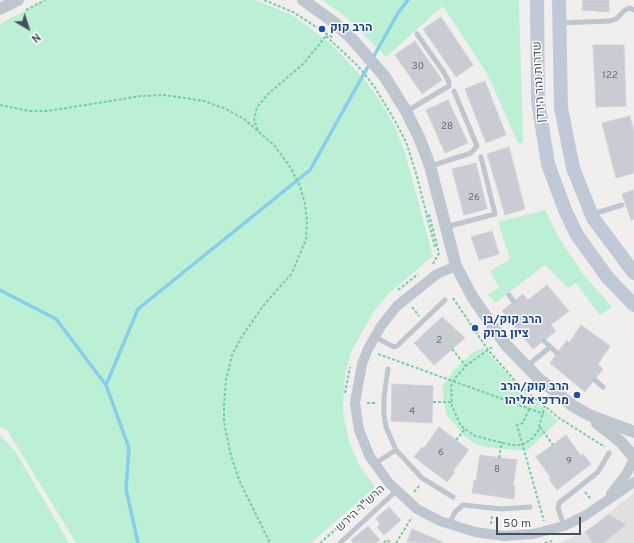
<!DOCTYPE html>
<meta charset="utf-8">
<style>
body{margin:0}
#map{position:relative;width:634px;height:543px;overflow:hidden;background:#f1eeee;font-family:Overpass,sans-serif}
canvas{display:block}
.north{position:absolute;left:8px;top:8px;width:40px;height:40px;-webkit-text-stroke:3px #fff;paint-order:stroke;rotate:141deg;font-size:11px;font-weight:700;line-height:16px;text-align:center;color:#464f5c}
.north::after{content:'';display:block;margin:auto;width:14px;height:18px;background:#464f5c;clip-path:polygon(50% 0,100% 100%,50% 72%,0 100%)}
.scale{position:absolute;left:496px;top:517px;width:85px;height:18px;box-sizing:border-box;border:2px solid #464f5c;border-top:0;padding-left:5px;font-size:12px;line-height:14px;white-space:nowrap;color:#464f5c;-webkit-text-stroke:3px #fff;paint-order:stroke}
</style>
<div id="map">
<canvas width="634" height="543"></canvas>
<div class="north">N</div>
<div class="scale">50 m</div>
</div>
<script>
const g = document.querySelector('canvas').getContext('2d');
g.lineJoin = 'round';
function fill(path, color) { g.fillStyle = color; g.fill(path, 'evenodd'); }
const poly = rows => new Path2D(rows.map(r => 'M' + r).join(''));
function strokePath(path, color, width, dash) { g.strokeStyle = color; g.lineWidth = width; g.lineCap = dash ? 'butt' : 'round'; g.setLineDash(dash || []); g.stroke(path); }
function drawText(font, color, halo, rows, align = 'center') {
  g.font = font + ' Overpass,Heebo,sans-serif'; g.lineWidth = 3; g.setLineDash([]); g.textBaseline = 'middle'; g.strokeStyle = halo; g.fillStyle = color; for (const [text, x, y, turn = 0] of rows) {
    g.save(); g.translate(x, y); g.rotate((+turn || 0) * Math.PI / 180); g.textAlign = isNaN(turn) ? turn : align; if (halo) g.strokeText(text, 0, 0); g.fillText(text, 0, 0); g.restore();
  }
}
fill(poly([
 [634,493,634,543,559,543,585,532]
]), '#e2dfe0');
fill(poly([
 [45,0,255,0,292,15,329,42,364,79,381,102,396,129,405,153,433,256,387,295,373,313,351,352,345,373,343,407,344,418,349,441,359,465,375,487,311,543,76,543,7,430,0,427,0,24],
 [322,0,519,0,523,143,518,143,488,75,443,6,386,57,346,17],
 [545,210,559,238,583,274,612,307,600,315,576,283,568,288,545,265,495,303,488,294,499,288,490,271,510,259,498,222],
 [483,348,520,388,558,421,527,451,485,447,474,443,463,435,446,414,442,387,454,370,472,353],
 [0,435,15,451,69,543,0,543]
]), '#bbf0d5');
strokePath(poly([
 [0,290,56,319,106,385,129,448,126,489,138,543],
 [106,385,138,309,310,170,398,13,408,0]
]), '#87ceed', 3.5);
const building = poly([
 [583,0,609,0,609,12,582,10,583,0],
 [441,17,473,65,456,77,423,29,441,17],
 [415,41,442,80,422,94,395,55,415,41],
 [593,45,624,45,626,106,596,107,593,45],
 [485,81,506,135,486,143,465,89,485,81],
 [448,100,468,143,445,153,426,110,448,100],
 [630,116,634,132,634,173,616,178,602,123,630,116],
 [509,147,525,209,505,215,487,154,509,147],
 [476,163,487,209,464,215,452,169,476,163],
 [634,190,634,219,631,220,622,194,634,190],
 [492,231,499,254,479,260,471,237,492,231],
 [547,285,569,311,551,325,556,331,533,349,502,311,523,294,528,300,547,285],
 [442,317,465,338,434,365,414,343,442,317],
 [581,325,610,346,598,364,603,369,585,392,550,363,567,340,569,343,581,325],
 [392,384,433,386,432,423,391,421,392,384],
 [439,427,469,450,453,471,455,472,447,482,414,457,422,447,424,448,439,427],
 [566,435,581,456,583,454,591,464,557,490,549,479,551,478,536,457,566,435],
 [480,455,517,460,513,486,515,486,514,499,472,493,474,480,476,481,480,455],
 [389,507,401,520,384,535,377,527,380,524,376,518,389,507],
 [609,515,626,525,603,543,593,543,585,532,609,515],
 [368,526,380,540,376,543,353,543,351,540,368,526],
 [412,529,443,542,442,543,407,542,412,529]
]);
fill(building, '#caccd4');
strokePath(building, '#d2d3da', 1);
strokePath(poly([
 [264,0,293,12,333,38],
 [26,10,45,0],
 [326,36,358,66,374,86,395,121,406,142,416,173,435,247],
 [0,105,29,111,48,111,141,96,164,95,204,101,226,109,244,119,274,145,290,167,300,186,305,204,307,221,306,239,292,273,263,306,241,338,232,355,226,380,224,405,224,422,231,456,240,482,270,543],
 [258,130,254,120,257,107,269,93,304,63,326,36],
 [429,214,439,253,433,264],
 [398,290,418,274],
 [453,298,488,350,517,383,559,418,605,447],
 [412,307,419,316],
 [492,347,467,365,456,377,451,386,452,406,461,426,475,436,511,445,522,445,533,438,538,431,546,401],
 [452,349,466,366],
 [378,354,544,414],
 [345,393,350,367],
 [433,402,451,402],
 [367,403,376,403],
 [529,409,523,423,517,425,544,521],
 [540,427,553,445],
 [456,440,465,429],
 [499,458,502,442],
 [414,492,420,485],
 [585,492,591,499],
 [491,524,492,515],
 [320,543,382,489],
 [384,543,386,540,392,543],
 [396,543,412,517],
 [545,543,552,541]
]), '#72ceaa', 2, [3, 2]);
strokePath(poly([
 [560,23,610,21,616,19,625,10,630,8,634,10],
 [407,111,449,86,449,82,443,71,417,34],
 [431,166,471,153,477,146,454,91],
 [593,214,622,205],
 [446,227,495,214,481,157],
 [509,295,514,302],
 [375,337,394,347,397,346,445,300],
 [544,341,557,353],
 [526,367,550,347],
 [388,369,384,397,384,414,386,427,396,450,422,478,453,497],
 [595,380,603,387],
 [374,464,396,450],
 [449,525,455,512,463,505,501,509,530,507],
 [564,526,558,508,559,503,598,472,609,453],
 [340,543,396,491]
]), '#bec7d0', 5);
strokePath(poly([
 [456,266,437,274,397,306,381,326,368,349,362,364,355,403,359,430,370,457,389,483,417,509,440,521,475,532,504,536,533,534,564,526,586,515,634,482],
 [611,494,627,473,633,461]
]), '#bec7d0', 10);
strokePath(poly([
 [303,0,335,23,353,40,385,77,406,111,419,137,430,166,456,266,473,298,506,345,538,378,573,406,589,415,634,432],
 [0,9,18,0],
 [597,423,621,442,632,455]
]), '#bec7d0', 12);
strokePath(poly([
 [537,0,538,101,548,164,565,210,577,235,608,278,634,305],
 [559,0,561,108,573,168,593,218,634,273]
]), '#c0c9d7', 14);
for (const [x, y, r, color] of [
 [322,29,4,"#1a4fb4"],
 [475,328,4,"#1a4fb4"],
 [577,395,4,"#1a4fb4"]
]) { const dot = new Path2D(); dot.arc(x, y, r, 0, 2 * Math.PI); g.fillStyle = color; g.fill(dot); strokePath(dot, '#fff', 1.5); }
drawText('10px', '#676e7a', null, [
 ["30",418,67],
 ["122",610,76],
 ["28",447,127],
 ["26",474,198],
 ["2",439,341],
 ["4",412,412],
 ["6",441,453],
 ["9",569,462],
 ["8",497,470]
]);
drawText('bold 12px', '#164399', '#fff', [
 ["הרב קוק",330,29],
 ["הרב קוק/בן",483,321],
 ["ציון ברוק",483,335],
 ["הרב קוק/הרב",569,388,"right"],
 ["מרדכי אליהו",569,402,"right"]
], 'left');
drawText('12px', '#464f5c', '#fff', [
 ["שדרות נהר הירדן",540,82,-93],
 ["הרש\"ר הירש",361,509,-43]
]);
</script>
